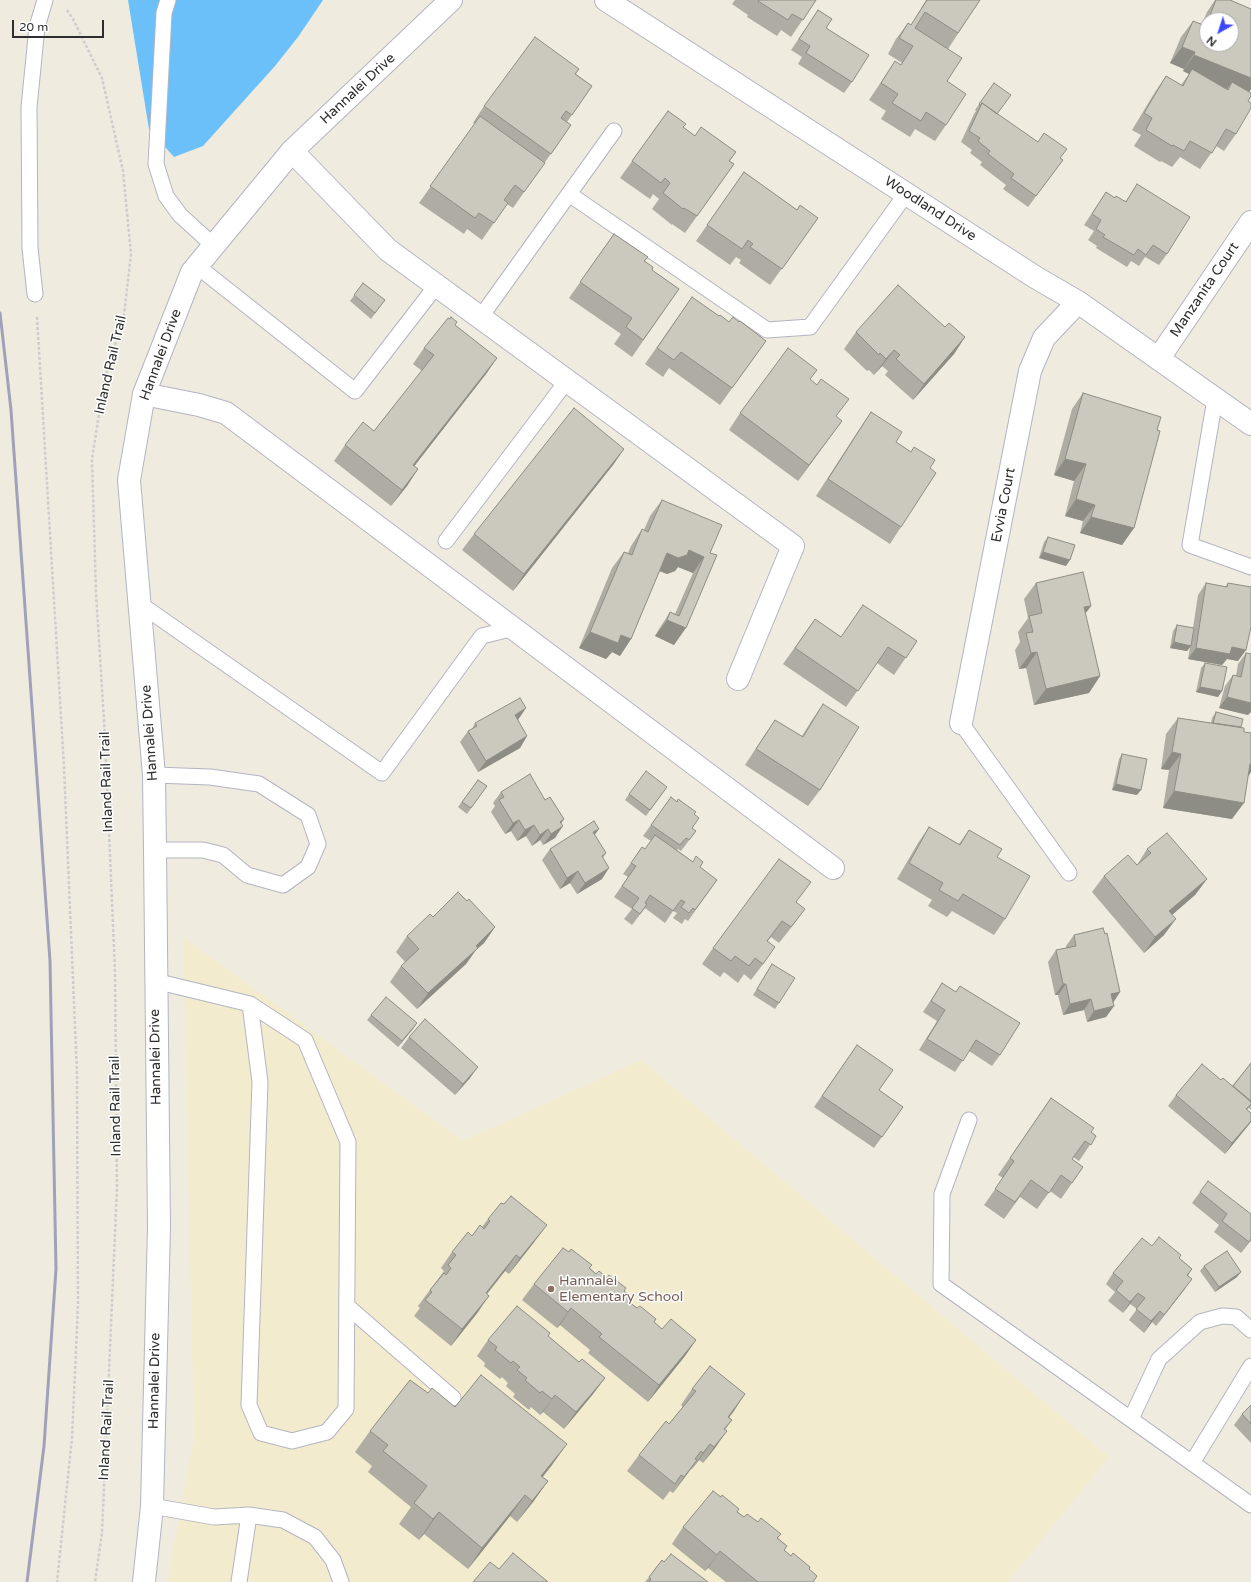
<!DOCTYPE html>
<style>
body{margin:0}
#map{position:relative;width:1251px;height:1582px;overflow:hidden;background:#f0ebdf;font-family:"Varela Round",sans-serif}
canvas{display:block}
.north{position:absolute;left:1199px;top:12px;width:40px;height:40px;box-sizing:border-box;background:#fff;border:1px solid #ababab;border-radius:50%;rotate:219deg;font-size:11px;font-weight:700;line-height:16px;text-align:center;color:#2e2e2e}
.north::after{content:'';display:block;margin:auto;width:14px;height:18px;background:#3d46ff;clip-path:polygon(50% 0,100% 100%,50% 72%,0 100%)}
.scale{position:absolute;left:12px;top:20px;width:92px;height:18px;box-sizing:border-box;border:2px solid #2e2e2e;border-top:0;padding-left:5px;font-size:12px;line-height:14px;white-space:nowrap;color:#2e2e2e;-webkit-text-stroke:3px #fff;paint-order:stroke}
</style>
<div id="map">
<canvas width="1251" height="1582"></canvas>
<div class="north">N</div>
<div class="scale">20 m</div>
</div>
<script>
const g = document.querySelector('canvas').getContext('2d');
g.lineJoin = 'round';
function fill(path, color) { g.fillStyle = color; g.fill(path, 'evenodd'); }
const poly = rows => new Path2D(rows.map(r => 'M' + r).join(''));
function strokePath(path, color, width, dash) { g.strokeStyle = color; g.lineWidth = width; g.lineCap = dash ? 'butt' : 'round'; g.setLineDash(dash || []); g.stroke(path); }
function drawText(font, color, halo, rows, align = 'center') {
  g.font = font + ' "Varela Round",sans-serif'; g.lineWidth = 3; g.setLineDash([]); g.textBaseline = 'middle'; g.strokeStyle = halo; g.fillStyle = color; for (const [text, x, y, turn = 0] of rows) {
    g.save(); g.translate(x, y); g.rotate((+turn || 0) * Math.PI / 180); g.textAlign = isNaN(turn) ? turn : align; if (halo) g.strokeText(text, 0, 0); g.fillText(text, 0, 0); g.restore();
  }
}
fill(poly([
 [183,937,463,1141,641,1060,1109,1457,1008,1582,167,1582,194,1437]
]), '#f2ebce');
fill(poly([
 [128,0,323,0,298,37,275,66,203,146,174,157,149,129]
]), '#6bc0f9');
const service = poly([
 [168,0,164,13,156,164,166,196,180,215,214,246],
 [569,194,767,330,810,327,906,194],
 [197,266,355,391,436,286],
 [35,294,30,248,29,107,37,27,45,0],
 [480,318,614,131],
 [1215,399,1190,545,1251,567],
 [446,541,566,382],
 [140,604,382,773,482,636,514,628],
 [961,723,1069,873],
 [154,775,210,777,259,784,308,815,318,844,308,867,283,885,247,875,223,855,203,850,155,850],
 [155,981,250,1004,305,1040,348,1142,346,1409,327,1432,292,1441,261,1433,249,1405,260,1082,250,1004],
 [969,1120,942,1194,941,1284,1251,1505],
 [347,1306,453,1398],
 [1131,1419,1159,1359,1200,1322,1222,1316,1236,1317,1251,1330],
 [1192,1463,1251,1366],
 [152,1506,214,1517,249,1515,283,1520,315,1537,333,1560,341,1582],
 [239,1582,249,1515]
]);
const minor = poly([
 [606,0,1035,277,1078,302,1251,424],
 [292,151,388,250,793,546,738,679],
 [1159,358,1251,222],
 [144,394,199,405,226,413,833,868],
 [961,723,1030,371,1044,338,1078,302]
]);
const tertiary = poly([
 [144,1582,152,1506,159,1227,155,850,154,775,129,480,144,394,192,272,292,151,451,0]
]);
strokePath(service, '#b3b4c2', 17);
strokePath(minor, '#b3b4c2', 24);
strokePath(tertiary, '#b3b4c2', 24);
strokePath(poly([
 [67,10,73,19,102,78,123,171,131,254,124,315,104,382,92,459,96,593,105,737,115,972,117,1187,102,1533,95,1582],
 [37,317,64,767,77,1074,78,1304,72,1438,57,1582]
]), '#cdcdcd', 2.5, [3, 2]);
strokePath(service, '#fff', 15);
strokePath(minor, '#fff', 22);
strokePath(tertiary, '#fff', 22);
strokePath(poly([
 [0,313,11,410,50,961,56,1269,44,1446,27,1582]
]), '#a1a1b9', 3);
fill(poly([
 [735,0,816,0,791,37,781,30,777,36,747,17,748,15,732,4],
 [926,0,980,0,948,49,946,125,935,141,915,129,910,137,881,119,886,111,869,100,895,61,900,65,902,63,888,54,896,39,908,23,911,25],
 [1215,0,1230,0,1251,9,1251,89,1249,92,1248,101,1236,134,1224,151,1216,146,1200,169,1180,157,1172,167,1161,161,1160,162,1134,146,1141,135,1132,130,1155,92,1166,76,1181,85,1189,74,1183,71,1184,69,1170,63,1181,37,1193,21,1202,24,1207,12],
 [1207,20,1231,20,1207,44],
 [818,10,826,28,852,82,844,93,798,64,802,57,791,50],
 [579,69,576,74,592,86,567,122,571,125,513,208,507,204,482,240,467,229,464,234,419,203,475,124,473,123,484,106],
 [994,83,997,114,1063,160,1028,207,1003,189,1006,185,980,165,982,162,970,153,972,150,961,142,974,114,976,111,975,110],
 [668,111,683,127,695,136,736,152,730,161,734,164,685,233,672,224,672,225,652,209,659,199,653,194,650,199,620,178],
 [744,172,797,210,818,218,770,285,739,263,741,260,736,257,730,265,696,241],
 [1137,184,1167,254,1159,265,1145,257,1139,266,1131,261,1127,267,1096,248,1097,246,1088,240,1094,231,1084,225,1106,192,1115,198,1126,201],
 [614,234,648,257,645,261,652,270,679,289,632,357,614,344,621,334,569,298],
 [363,283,385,300,371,319,350,301],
 [692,297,719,316,729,322,739,322,766,341,720,405,669,368,663,377,645,364],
 [455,325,497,358,486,374,414,466,418,469,407,486,391,506,334,461,345,445,374,431,422,371,413,364,424,348],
 [945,327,965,337,954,354,913,400,885,375,888,371,882,366,874,375,869,370,867,371,844,349,856,332],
 [810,380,837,417,842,421,798,481,729,430,740,413],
 [1083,393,1157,430,1134,528,1122,545,1080,533,1083,521,1065,516,1074,481,1054,475,1072,409],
 [871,412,896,442,911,452,930,468,901,527,890,544,816,496,860,428],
 [624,449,613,465,513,591,462,550,474,534],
 [662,500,710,553,674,645,655,636,659,629,670,612,675,614,693,573,678,567,675,571,667,574,659,571,631,639,620,656,612,652,606,659,579,648,612,568,624,552,628,553,631,546,642,529,644,530,650,516],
 [1048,537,1066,566,1039,558,1044,542],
 [1036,583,1091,606,1085,614,1100,676,1089,693,1034,705,1026,668,1019,669,1015,650,1020,642,1018,632,1028,618,1024,599],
 [1206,583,1225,587,1228,583,1246,650,1238,661,1227,659,1222,665,1188,659,1190,647,1187,651,1170,648,1173,631,1177,625,1193,628,1198,595],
 [815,619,841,637,917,641,894,675,877,663,846,707,783,664],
 [1246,653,1248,715,1219,708,1225,686,1233,675,1236,676,1238,664],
 [1205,663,1222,691,1218,697,1196,692,1201,668],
 [823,704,820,790,808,806,745,765,764,736,775,720,802,736,812,720],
 [1216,712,1241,727,1244,732,1248,776,1232,819,1163,808,1169,770,1161,769,1166,734,1178,718,1211,723,1212,718],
 [518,720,527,736,520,748,478,772,460,742,468,731,472,729,475,723],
 [1122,754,1137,795,1112,790,1119,759],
 [478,780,487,786,467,814,458,807],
 [667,787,646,816,625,800,629,794],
 [501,792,545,800,564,819,561,824,555,838,543,845,540,840,532,846,526,836,517,841,511,831,505,834,491,812,495,806,493,803],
 [671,797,694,814,692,828,696,831,681,851,678,849,677,850,717,880,688,921,685,919,682,924,673,918,677,913,673,911,665,923,645,908,632,925,624,919,632,909,614,897,628,877,623,874,642,847,645,849,651,841,643,836],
 [929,827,959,844,969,830,997,857,1005,919,994,935,952,911,947,917,928,906,932,900,897,879,918,843],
 [595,835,606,853,603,858,602,879,577,894,570,883,560,889,542,860,550,849],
 [1147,849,1207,879,1195,895,1172,915,1164,935,1144,953,1092,892,1104,876,1137,865],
 [467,901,495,927,484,943,476,950,466,964,417,1009,390,982,401,966,405,962,396,952,407,936,433,917],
 [796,902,805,909,779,943,771,937,768,941,764,963,751,980,744,974,738,983,724,972,720,977,702,964,713,948],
 [1074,935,1120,992,1113,1002,1114,1006,1106,1017,1087,1022,1084,1010,1063,1015,1058,995,1055,995,1048,962,1056,950,1066,948,1066,946],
 [772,964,779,1003,775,1009,753,995],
 [942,983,956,992,960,986,1000,1055,992,1066,969,1051,955,1072,919,1050,937,1021,923,1012],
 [371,1015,417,1023,398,1047,367,1020],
 [409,1037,470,1078,455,1095,401,1048],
 [857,1045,879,1090,903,1107,874,1148,814,1107],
 [1251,1063,1251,1110,1249,1108,1247,1110,1251,1113,1251,1122,1247,1127,1225,1154,1168,1106,1176,1095,1221,1080,1232,1086],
 [1051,1098,1096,1136,1079,1161,1073,1157,1072,1159,1083,1167,1061,1199,1050,1191,1037,1209,1020,1197,1004,1219,984,1205,1003,1178,998,1175],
 [1200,1192,1251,1214,1251,1240,1241,1253,1214,1232,1219,1225,1192,1203],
 [488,1219,535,1241,509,1274,505,1271,487,1294,478,1312,451,1346,414,1316,420,1308,418,1306,444,1271,441,1268,452,1252,482,1227],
 [1152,1246,1179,1258,1192,1269,1188,1276,1184,1290,1156,1326,1152,1322,1144,1333,1129,1320,1137,1309,1130,1304,1123,1313,1108,1301,1115,1292,1106,1284,1113,1273],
 [1204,1266,1237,1277,1215,1292,1200,1271],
 [590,1268,596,1274,624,1291,631,1303,662,1329,696,1340,685,1356,648,1402,588,1353,590,1350,560,1325,557,1328,522,1300,534,1284],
 [548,1336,579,1362,605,1378,593,1394,564,1429,543,1412,540,1415,531,1407,529,1410,513,1397,515,1394,506,1386,508,1383,502,1377,500,1379,484,1366,485,1363,477,1356,488,1340],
 [692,1389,734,1411,729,1417,732,1420,725,1430,715,1448,703,1463,699,1460,692,1469,691,1469,673,1493,670,1491,663,1500,627,1471,639,1455,669,1424,683,1407,681,1405],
 [428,1393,455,1407,552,1465,542,1477,548,1481,533,1502,517,1522,510,1516,468,1569,424,1534,419,1540,399,1524,411,1507,368,1472,372,1466,355,1452,370,1431],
 [1251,1405,1251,1443,1234,1425,1242,1414],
 [738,1512,744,1517,758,1522,781,1534,778,1538,787,1546,784,1550,817,1576,813,1582,726,1582,708,1568,705,1571,672,1544,683,1527],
 [664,1562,708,1582,645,1582,649,1577]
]), '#afada3');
fill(poly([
 [1182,47,1195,52,1184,69,1170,63],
 [1194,55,1251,78,1251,89,1246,97,1232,82,1227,89,1192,69,1189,74,1183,71],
 [965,337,954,354,913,400,924,384],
 [894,350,882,366,874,375,886,359],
 [497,358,486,374,402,482,413,465],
 [842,421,830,437,798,481,809,465],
 [624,449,613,465,513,591,524,574],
 [1065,459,1086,464,1074,481,1054,475],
 [418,469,407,486,391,506,402,490],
 [1076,499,1095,505,1083,521,1065,516],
 [1091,517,1134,528,1122,545,1080,533],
 [689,550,704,557,693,573,678,567,675,571,667,574,655,569,667,553],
 [1043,552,1070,560,1066,566,1039,558],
 [1091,606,1079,622,1084,607],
 [667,620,686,628,674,645,655,636],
 [590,632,621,635,631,639,620,656,612,652,606,659,579,648],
 [1174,642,1191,646,1187,651,1170,648],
 [1232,647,1246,650,1238,661,1227,659,1222,665,1188,659,1196,648],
 [1037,652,1026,668,1019,669,1031,653],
 [1100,676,1089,693,1034,705,1046,689],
 [1200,687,1222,691,1218,697,1196,692],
 [1227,697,1251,703,1251,712,1248,715,1219,708],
 [526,708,518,720,507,726,515,715],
 [527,736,520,748,478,772,486,761],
 [1172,752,1181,754,1169,770,1161,769],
 [1250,764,1251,764,1251,772,1245,781],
 [1116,784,1141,790,1137,795,1112,790],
 [1174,791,1244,803,1232,819,1163,808],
 [564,819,556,830,563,826,555,838,543,845,560,822],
 [519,820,511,831,505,834,513,823],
 [534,825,526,836,517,841,525,830],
 [548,829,540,840,532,846,540,835],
 [599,829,591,840,593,832],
 [609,868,602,879,577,894,585,883],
 [578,871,570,883,560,889,567,878],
 [1207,879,1195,895,1158,927,1169,911],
 [805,909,793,925,779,943,791,927],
 [1176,919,1164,935,1144,953,1155,937],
 [495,927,484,943,476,950,466,964,417,1009,428,993],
 [1063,984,1066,984,1058,995,1055,995],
 [1120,992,1113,1003,1111,994],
 [1091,999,1084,1010,1063,1015,1070,1004],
 [1114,1006,1106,1017,1087,1022,1094,1011],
 [417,1023,413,1029,398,1047,402,1041],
 [478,1067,470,1078,455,1095,463,1084],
 [1251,1121,1251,1122,1247,1127,1225,1154,1232,1143],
 [547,1225,535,1241,509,1274,520,1258],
 [1251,1239,1251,1240,1241,1253],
 [516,1255,505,1271,474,1310,486,1293],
 [1241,1272,1237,1277,1215,1292,1219,1287],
 [1192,1279,1184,1290,1156,1326,1164,1315],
 [1138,1293,1130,1304,1123,1313,1130,1302],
 [489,1296,478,1312,451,1346,462,1329],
 [571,1308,560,1325,557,1328,568,1312],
 [1160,1311,1144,1333,1151,1321],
 [696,1340,685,1356,648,1402,659,1385],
 [605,1378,593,1394,564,1429,576,1412],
 [745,1394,734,1411,717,1433,728,1417],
 [555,1395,543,1412,540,1415],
 [727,1431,715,1448,703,1463,714,1447],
 [567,1444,552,1465,527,1497,541,1476],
 [710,1444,699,1460,692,1469,703,1453],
 [697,1460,685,1477,673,1493,684,1477],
 [548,1481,533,1502,517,1522,532,1501],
 [525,1495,510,1516,468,1569,482,1548],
 [439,1512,424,1534,419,1540,433,1519],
 [720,1551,708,1568,705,1571]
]), '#8e8d85');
const building = poly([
 [759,0,816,0,803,20,792,14,788,20,758,1,759,0],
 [927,0,980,0,958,33,925,12,915,28,962,58,947,81,966,94,946,125,926,112,921,121,892,103,898,94,881,83,895,61,901,65,913,46,899,38,908,23,911,25,927,0],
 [1216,0,1230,0,1251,9,1251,78,1194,55,1195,52,1182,47,1193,21,1206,26,1207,22,1207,44,1231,44,1231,20,1208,20,1216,0],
 [818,10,832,19,826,28,869,55,852,82,806,53,810,46,799,39,818,10],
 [535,37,579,69,575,74,592,86,572,115,566,111,561,118,571,125,551,154,484,106,535,37],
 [1192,69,1228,90,1232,82,1251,93,1251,96,1248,101,1251,103,1251,108,1236,134,1226,129,1212,153,1190,141,1184,151,1173,145,1172,146,1146,130,1152,118,1144,113,1166,76,1183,86,1192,69],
 [994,83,1011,95,997,114,982,103,980,106,979,104,994,83],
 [982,103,1038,142,1044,133,1067,149,1060,158,1063,160,1036,196,1011,178,1014,174,988,154,990,151,978,141,980,138,969,131,982,103],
 [668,111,686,124,683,127,695,136,701,127,736,152,729,161,734,164,697,216,684,208,683,209,663,193,670,183,665,178,661,183,632,161,668,111],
 [480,116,545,163,524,192,515,185,504,200,508,203,494,223,479,213,475,218,430,186,480,116],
 [744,172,797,210,800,205,818,218,782,269,750,247,753,244,748,240,742,249,707,225,744,172],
 [1137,184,1190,217,1167,254,1153,245,1146,255,1138,249,1134,255,1103,237,1105,235,1096,229,1101,220,1092,214,1106,192,1115,198,1116,196,1126,202,1137,184],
 [614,234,648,257,644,261,653,267,652,270,679,289,643,340,626,327,632,318,580,282,614,234],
 [363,283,385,300,375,313,354,295,363,283],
 [898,285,945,327,949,323,965,337,924,384,896,359,900,355,894,350,886,359,880,353,879,355,856,332,898,285],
 [692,297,719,316,720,315,729,322,733,317,739,322,740,321,766,341,732,388,681,352,674,360,657,348,692,297],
 [451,317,457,322,455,325,497,358,413,465,418,469,402,490,345,445,363,422,374,431,434,355,424,348,448,318,450,319,451,317],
 [788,348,817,370,810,379,817,385,821,379,849,399,836,416,842,421,809,465,740,413,788,348],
 [1083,393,1161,417,1157,430,1160,431,1134,528,1091,517,1095,505,1076,499,1086,464,1065,459,1083,393],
 [574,408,624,449,524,574,474,534,574,408],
 [871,412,902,432,896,442,911,452,914,447,935,460,930,468,936,473,901,527,828,479,871,412],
 [662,500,722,525,710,553,717,555,686,628,667,620,670,612,679,616,704,557,689,550,687,555,678,558,667,553,631,639,621,635,618,643,590,632,624,552,632,555,642,529,648,532,662,500],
 [1048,537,1075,545,1070,560,1043,552,1048,537],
 [1083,572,1091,606,1084,607,1100,676,1046,689,1037,652,1031,653,1026,633,1033,632,1029,616,1042,613,1036,583,1083,572],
 [1206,583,1227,587,1228,583,1251,587,1251,627,1246,650,1232,647,1230,654,1196,648,1206,583],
 [863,605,917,641,906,658,888,647,858,691,795,648,815,619,841,637,863,605],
 [1177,625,1194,628,1191,646,1174,642,1177,625],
 [1246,653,1251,654,1251,703,1227,697,1233,675,1241,677,1246,653],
 [1205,663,1227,667,1222,691,1200,687,1205,663],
 [520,698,526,708,515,715,527,736,486,761,468,731,477,726,475,723,520,698],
 [823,704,859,727,820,790,756,749,775,720,803,737,823,704],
 [1216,712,1243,719,1241,727,1213,723,1216,712],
 [1178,718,1244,728,1244,732,1251,733,1251,764,1250,764,1244,803,1174,791,1181,754,1172,752,1178,718],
 [1122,754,1147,759,1141,790,1116,784,1122,754],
 [646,771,667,787,650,810,629,794,646,771],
 [530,774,545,800,550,797,564,819,560,822,563,826,551,834,548,829,540,835,534,825,525,830,519,820,513,823,499,800,504,797,501,792,530,774],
 [478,780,487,786,471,808,462,802,478,780],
 [671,797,677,802,678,799,696,812,694,814,699,818,692,828,696,831,689,840,686,838,680,845,651,825,671,797],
 [594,821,599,829,593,832,606,853,602,856,609,868,585,883,578,871,567,878,550,849,594,821],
 [929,827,960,845,969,830,1002,849,997,857,1030,876,1005,919,963,894,958,901,939,890,943,883,909,863,929,827],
 [1167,833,1207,879,1169,911,1176,919,1155,937,1104,876,1128,855,1137,865,1151,853,1147,849,1167,833],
 [655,835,693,862,696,856,703,862,700,867,717,880,695,910,693,908,689,913,681,907,685,902,681,900,673,911,650,895,645,903,647,904,640,914,632,908,639,898,622,886,636,866,631,863,642,847,645,849,655,835],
 [779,859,811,882,796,902,805,909,791,927,782,921,767,941,775,947,763,964,755,958,749,966,735,956,731,961,713,948,779,859],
 [458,892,467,901,469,899,495,927,476,946,478,948,428,993,401,966,419,949,407,936,430,914,433,917,458,892],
 [1103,928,1105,934,1107,933,1120,992,1111,994,1114,1006,1094,1011,1091,999,1070,1004,1066,984,1063,984,1056,950,1076,946,1074,935,1103,928],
 [772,964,795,978,779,1003,757,989,772,964],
 [942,983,956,992,960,986,1020,1023,1000,1055,976,1040,963,1061,927,1039,945,1010,931,1001,942,983],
 [386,997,417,1023,402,1041,371,1015,386,997],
 [425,1019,478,1067,463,1084,409,1037,425,1019],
 [857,1045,893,1070,879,1090,903,1107,882,1137,822,1096,857,1045],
 [1251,1063,1251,1101,1233,1086,1251,1063],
 [1202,1064,1221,1080,1223,1078,1251,1102,1251,1104,1246,1109,1251,1113,1251,1121,1232,1143,1176,1095,1202,1064],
 [1051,1098,1094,1128,1091,1132,1096,1136,1091,1145,1085,1141,1072,1159,1083,1167,1072,1183,1061,1175,1049,1193,1031,1180,1015,1202,995,1189,1014,1161,1010,1158,1051,1098],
 [1208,1181,1251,1214,1251,1239,1249,1242,1222,1221,1227,1214,1200,1192,1208,1181],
 [511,1196,547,1225,520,1258,516,1255,486,1293,489,1296,462,1329,425,1300,432,1292,430,1290,444,1273,446,1275,451,1268,448,1265,456,1255,452,1252,468,1232,472,1236,480,1225,484,1229,490,1221,488,1219,501,1203,504,1204,511,1196],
 [1159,1237,1181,1255,1179,1258,1192,1269,1187,1275,1192,1279,1164,1315,1160,1311,1151,1321,1136,1309,1145,1298,1138,1293,1130,1302,1116,1290,1123,1281,1113,1273,1142,1238,1152,1246,1159,1237],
 [563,1248,569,1252,571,1249,592,1265,589,1268,596,1274,599,1271,607,1278,609,1275,626,1288,624,1291,634,1299,630,1303,637,1308,640,1306,656,1319,654,1322,662,1329,671,1319,696,1340,659,1385,599,1337,602,1334,571,1308,568,1312,534,1284,563,1248],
 [1227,1251,1241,1272,1219,1287,1204,1266,1227,1251],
 [517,1306,550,1333,548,1336,579,1362,582,1359,605,1378,576,1412,555,1395,552,1399,542,1391,540,1393,525,1380,527,1378,517,1370,520,1367,513,1361,511,1363,495,1350,497,1347,488,1340,517,1306],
 [710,1366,745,1394,728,1417,732,1420,724,1429,727,1431,714,1447,710,1444,703,1453,701,1451,695,1459,697,1460,684,1477,681,1475,675,1484,639,1455,666,1421,669,1424,696,1391,692,1389,710,1366],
 [481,1375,567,1444,541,1476,548,1481,532,1501,525,1495,482,1548,439,1512,433,1519,414,1503,427,1486,383,1451,388,1445,370,1431,410,1380,428,1393,432,1388,455,1407,481,1375],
 [1251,1405,1251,1424,1242,1414,1251,1405],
 [713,1491,721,1497,722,1495,739,1509,737,1512,744,1517,747,1514,758,1522,761,1518,781,1534,777,1538,787,1546,784,1550,791,1556,793,1553,810,1567,809,1569,817,1576,813,1582,758,1582,720,1551,717,1555,683,1527,713,1491],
 [513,1553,548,1582,473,1582,490,1562,499,1569,513,1553],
 [671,1554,708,1582,649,1582,651,1579,649,1577,662,1560,664,1562,671,1554]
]);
fill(building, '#cbc9be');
strokePath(building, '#8e8d85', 1);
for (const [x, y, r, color] of [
 [551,1289,4,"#8d6e63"]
]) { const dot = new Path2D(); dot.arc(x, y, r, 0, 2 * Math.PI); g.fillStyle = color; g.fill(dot); strokePath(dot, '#fff', 1.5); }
drawText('14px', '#2e2e2e', '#fff', [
 ["Hannalei Drive",358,89,-43],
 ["Woodland Drive",930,209,33],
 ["Manzanita Court",1205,290,-56],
 ["Hannalei Drive",161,355,-70],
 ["Inland Rail Trail",111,365,-77],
 ["Evvia Court",1004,505,-79],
 ["Hannalei Drive",150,733,-94],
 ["Inland Rail Trail",107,782,-92],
 ["Hannalei Drive",156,1057,-91],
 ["Inland Rail Trail",116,1106,-91],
 ["Hannalei Drive",155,1381,-89],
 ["Inland Rail Trail",107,1430,-87]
]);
drawText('14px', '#785e54', '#fff', [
 ["Hannalei",559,1281],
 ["Elementary School",559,1297]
], 'left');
</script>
